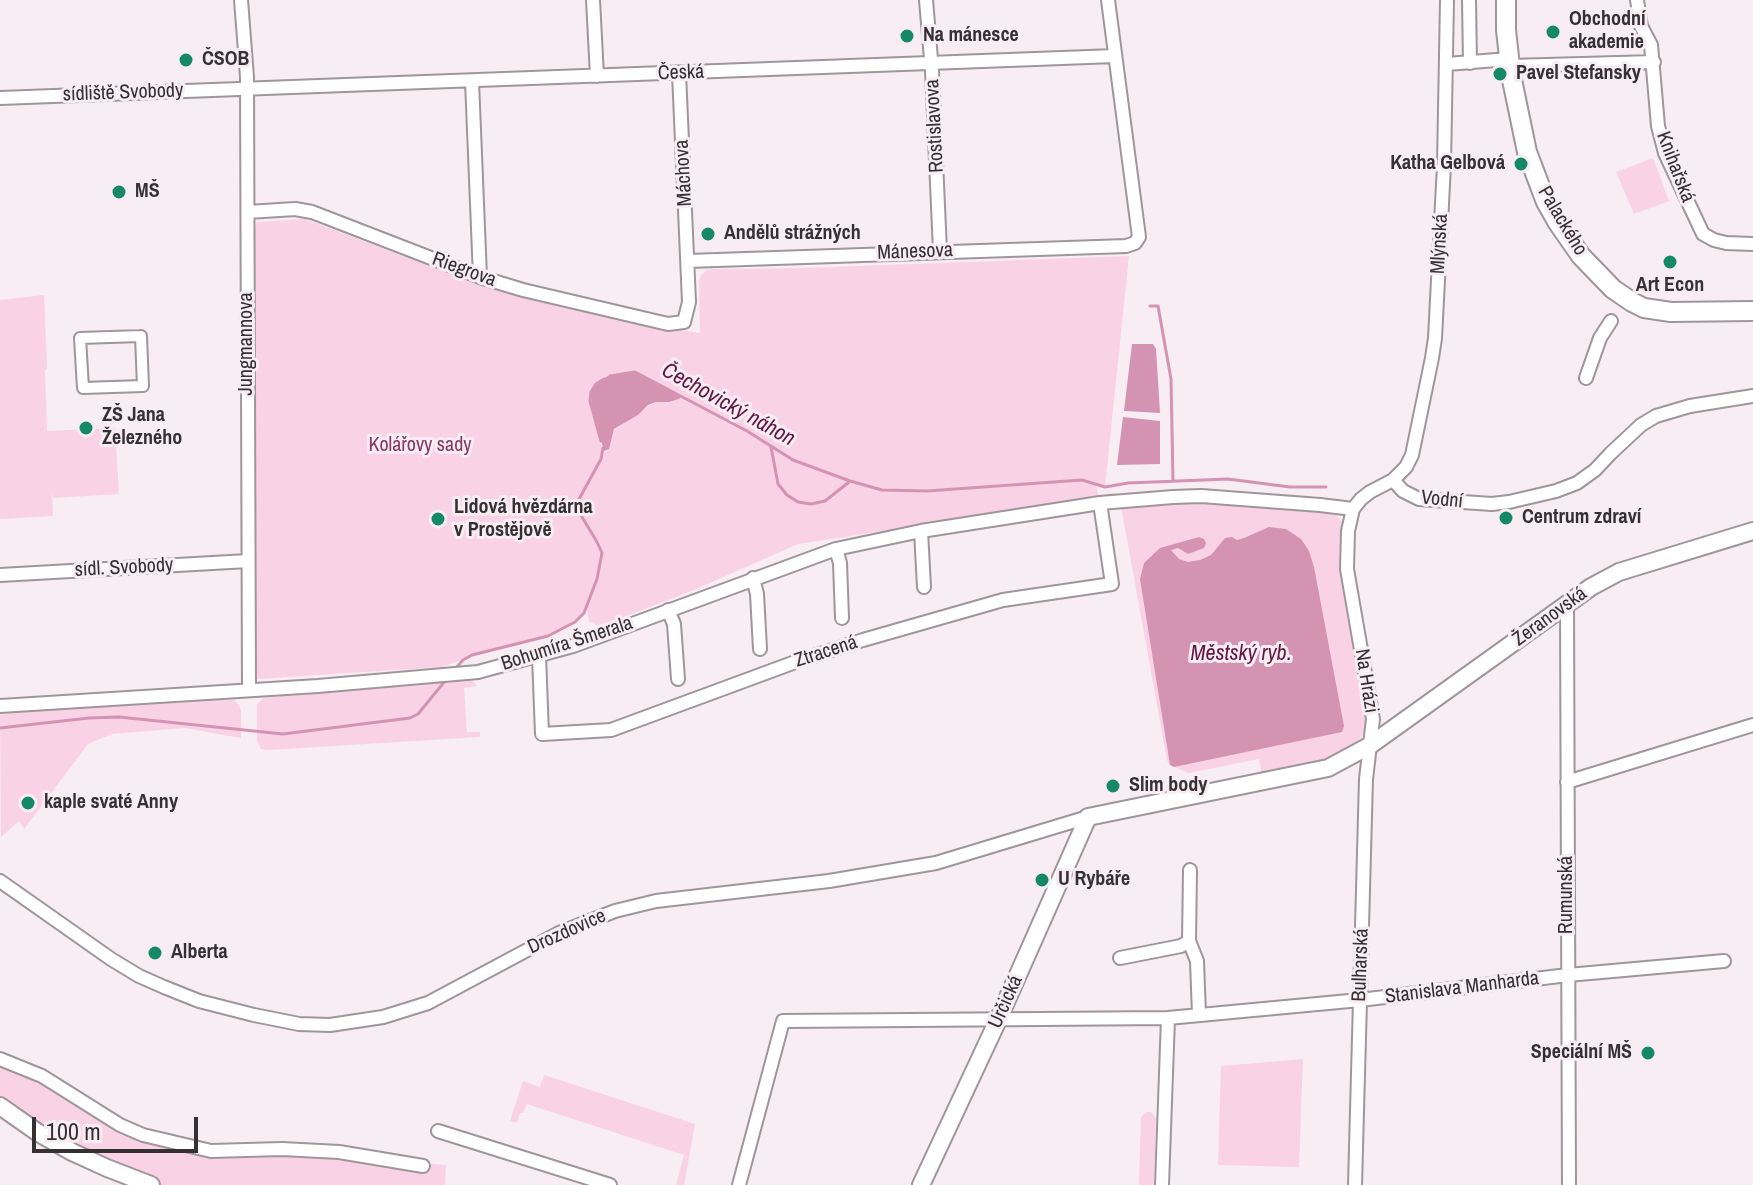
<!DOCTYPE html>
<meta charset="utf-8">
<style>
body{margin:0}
#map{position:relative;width:1753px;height:1185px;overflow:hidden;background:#f7edf2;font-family:"Archivo Narrow",sans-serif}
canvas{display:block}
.scale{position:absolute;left:32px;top:1117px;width:166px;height:36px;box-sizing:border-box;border:4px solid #353133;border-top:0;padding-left:10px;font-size:24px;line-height:28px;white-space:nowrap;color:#353133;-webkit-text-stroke:6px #f7edf2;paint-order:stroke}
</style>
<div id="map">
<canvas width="1753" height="1185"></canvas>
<div class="scale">100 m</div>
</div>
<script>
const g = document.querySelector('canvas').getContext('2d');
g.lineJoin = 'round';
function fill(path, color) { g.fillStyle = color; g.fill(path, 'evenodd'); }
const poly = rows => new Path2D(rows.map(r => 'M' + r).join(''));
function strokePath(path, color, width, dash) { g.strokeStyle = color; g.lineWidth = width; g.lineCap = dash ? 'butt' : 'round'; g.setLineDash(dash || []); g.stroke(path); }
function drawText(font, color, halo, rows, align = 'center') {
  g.font = font + ' "Archivo Narrow",sans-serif'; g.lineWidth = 6; g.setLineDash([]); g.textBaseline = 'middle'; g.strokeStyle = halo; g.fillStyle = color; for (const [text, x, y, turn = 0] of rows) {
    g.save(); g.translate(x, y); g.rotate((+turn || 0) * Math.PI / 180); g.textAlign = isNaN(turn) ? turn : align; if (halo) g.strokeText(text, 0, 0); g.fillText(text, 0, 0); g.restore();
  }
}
fill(poly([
 [1653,158,1669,201,1634,214,1616,172],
 [305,219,479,285,641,324,700,333,699,281,701,275,707,270,714,269,803,268,1129,256,1105,486,1096,485,1098,495,1115,493,1115,496,798,544,694,590,603,625,598,626,589,621,587,608,575,621,548,636,480,653,442,667,258,679,255,678,252,234,257,222],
 [614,374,679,399,669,402,656,402,648,406,638,415,614,430,608,450,604,454,592,410,591,392,596,384],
 [44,295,47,369,45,370,47,431,115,428,119,494,53,498,52,491,53,516,0,519,0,300],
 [1180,502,1214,502,1320,510,1335,514,1341,521,1342,527,1341,548,1343,582,1365,706,1365,728,1362,736,1354,747,1321,762,1262,775,1259,759,1189,773,1170,765,1167,760,1121,506],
 [466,678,474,682,477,686,464,688,467,732,480,732,480,737,268,750,261,749,257,741,257,705,263,698,269,697,269,694],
 [219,696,219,700,234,700,238,704,241,710,241,738,185,728,112,734,88,744,24,829,19,821,1,837,0,715,3,714,3,710],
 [1303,1059,1299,1167,1218,1165,1221,1066],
 [0,1063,45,1081,128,1135,201,1154,288,1152,446,1165,445,1185,125,1185,69,1162,38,1145,0,1119],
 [544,1075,695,1124,684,1185,676,1185,684,1155,527,1104,523,1113,520,1113,517,1123,510,1121,523,1081,540,1087],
 [1146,1112,1151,1112,1156,1118,1154,1185,1139,1185,1141,1117]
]), '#fad2e5');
fill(poly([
 [1132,344,1153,344,1156,349,1160,413,1124,411],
 [635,372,681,396,679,399,669,402,656,402,648,405,638,415,614,429,609,449,604,451,592,410,591,392,596,384,608,376],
 [1123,417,1160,421,1160,464,1117,465],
 [1269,527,1286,529,1301,539,1309,551,1314,567,1344,726,1342,732,1174,767,1170,765,1140,579,1144,563,1160,548,1199,537,1204,539,1206,543,1204,548,1188,554,1178,548,1171,550,1179,559,1188,562,1200,560,1211,555,1225,538,1232,537,1237,540,1244,538]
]), '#d593b4');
strokePath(poly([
 [1150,306,1158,306,1171,379,1173,481],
 [610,376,635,372,747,431,793,460,850,481,882,490,927,491,1082,480,1105,487,1128,483,1228,479,1290,487,1326,487],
 [601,441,590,401,591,392,596,384,604,379],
 [771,447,778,484,787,495,798,502,811,504,825,501,849,482],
 [455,669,463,660,472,655,548,636,575,622,584,613,597,579,602,553,597,542,579,512,578,501,601,459,603,448],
 [0,728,89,718,119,717,283,734,410,718,418,714,445,681]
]), '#d593b4', 3);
const pedestrian = poly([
 [141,336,143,386,83,388,80,338,141,336]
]);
const minor = poly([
 [241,0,247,77,249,689],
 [593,0,597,76],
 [926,0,932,71,940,251],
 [1469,0,1470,63],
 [1637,0,1641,26,1651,45,1658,126,1665,153,1703,234,1714,240,1726,243,1753,244],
 [1447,64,1509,59],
 [1510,66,1654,62],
 [472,81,480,277],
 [0,98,1115,56],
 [248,212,295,209,312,212,480,277,523,290,668,324,684,322,689,302,679,73],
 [688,261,1126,246,1135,243,1139,237,1108,0],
 [1586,378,1600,338,1611,321],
 [1393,480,1406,467,1412,455,1432,358,1435,338,1444,165,1447,0],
 [1353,509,1348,531,1347,569,1373,719,1366,779,1355,1185],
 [921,531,924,587],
 [836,549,840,563,842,618],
 [0,575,248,561],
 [753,578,757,594,760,649],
 [1567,604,1569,1185],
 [668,610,674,624,678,679],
 [539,656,542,734,611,730,798,661,863,640,1003,600,1112,584,1100,503],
 [0,706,318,686,478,672,573,646,836,549,921,531,1100,503,1173,497,1201,496,1320,505,1353,509,1361,499,1370,492,1393,480,1403,491,1419,499,1492,504,1509,502,1556,491,1577,483,1595,470,1611,453,1641,425,1656,416,1690,406,1753,396],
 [1567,782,1753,725],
 [1190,870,1189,941,1197,961,1199,1015],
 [0,881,111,959,139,976,164,987,199,1001,254,1015,299,1024,330,1025,383,1017,428,1003,559,933,615,911,656,901,829,881,936,863,1088,817],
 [1120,958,1181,946,1189,941],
 [0,1059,42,1076,120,1125,143,1135,211,1151,282,1149,339,1152,423,1166],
 [438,1131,610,1185],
 [739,1185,783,1021,1168,1018,1360,1000,1568,975,1724,961],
 [1162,1185,1168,1018]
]);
const tertiary = poly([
 [0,1106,37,1132,72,1152,107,1168,151,1185],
 [921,1185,998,1020,1088,817,1328,768,1369,746,1591,587,1619,572,1753,531]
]);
const secondary = poly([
 [1506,0,1506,30,1511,75,1527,152,1546,202,1558,223,1581,256,1613,289,1632,302,1644,308,1671,312,1753,311]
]);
strokePath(pedestrian, '#9f969a', 14);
strokePath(minor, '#9f969a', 16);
strokePath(tertiary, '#9f969a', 20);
strokePath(secondary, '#9f969a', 22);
strokePath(pedestrian, '#fff', 10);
strokePath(minor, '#fff', 12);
strokePath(tertiary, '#fff', 16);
strokePath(secondary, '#fff', 18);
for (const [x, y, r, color] of [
 [1553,32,8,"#158868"],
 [907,36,8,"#158868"],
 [186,60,8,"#158868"],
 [1500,74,8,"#158868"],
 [1521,164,8,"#158868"],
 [119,192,8,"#158868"],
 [708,234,8,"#158868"],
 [1670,262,8,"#158868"],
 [86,428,8,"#158868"],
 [1506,518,8,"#158868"],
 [438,519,8,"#158868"],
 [1113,786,8,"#158868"],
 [28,803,8,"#158868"],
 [1042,880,8,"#158868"],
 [155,953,8,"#158868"],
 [1648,1053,8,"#158868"]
]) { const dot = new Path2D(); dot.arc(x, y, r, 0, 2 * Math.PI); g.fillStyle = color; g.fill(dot); strokePath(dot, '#f7edf2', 3); }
drawText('bold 20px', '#353133', '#f7edf2', [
 ["Obchodní",1569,20],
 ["akademie",1569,43],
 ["Na mánesce",923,36],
 ["ČSOB",202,60],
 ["Pavel Stefansky",1516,74],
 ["Katha Gelbová",1505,164,"right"],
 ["MŠ",135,192],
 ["Andělů strážných",724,234],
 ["Art Econ",1670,286,"center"],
 ["ZŠ Jana",102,416],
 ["Železného",102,439],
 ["Lidová hvězdárna",454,508],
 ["v Prostějově",454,531],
 ["Centrum zdraví",1522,518],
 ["Slim body",1129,786],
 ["kaple svaté Anny",44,803],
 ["U Rybáře",1058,880],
 ["Alberta",171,953],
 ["Speciální MŠ",1632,1053,"right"]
], 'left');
drawText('20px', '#353133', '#f7edf2', [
 ["Česká",681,73,-2],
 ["sídliště Svobody",123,93,-2],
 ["Rostislavova",935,126,-93],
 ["Knihařská",1675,167,69],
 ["Máchova",684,173,-93],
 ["Palackého",1562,221,59],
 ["Mlýnská",1440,244,-87],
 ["Mánesova",915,252,-2],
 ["Riegrova",464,270,20],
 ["Jungmannova",247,344,-90],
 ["Vodní",1442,500,6],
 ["sídl. Svobody",124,568,-3],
 ["Žeranovská",1550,617,-36],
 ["Bohumíra Šmerala",567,644,-18],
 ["Ztracená",826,652,-18],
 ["Na Hrázi",1366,681,81],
 ["Rumunská",1567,895,-90],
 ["Drozdovice",567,932,-24],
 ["Bulharská",1361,965,-88],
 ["Stanislava Manharda",1462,988,-7],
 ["Určická",1006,1002,-66]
]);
drawText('20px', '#863763', '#f7edf2', [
 ["Kolářovy sady",420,446]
]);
drawText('italic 22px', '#621544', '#f7edf2', [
 ["Čechovický náhon",728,405,29],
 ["Městský ryb.",1241,654]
]);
</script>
